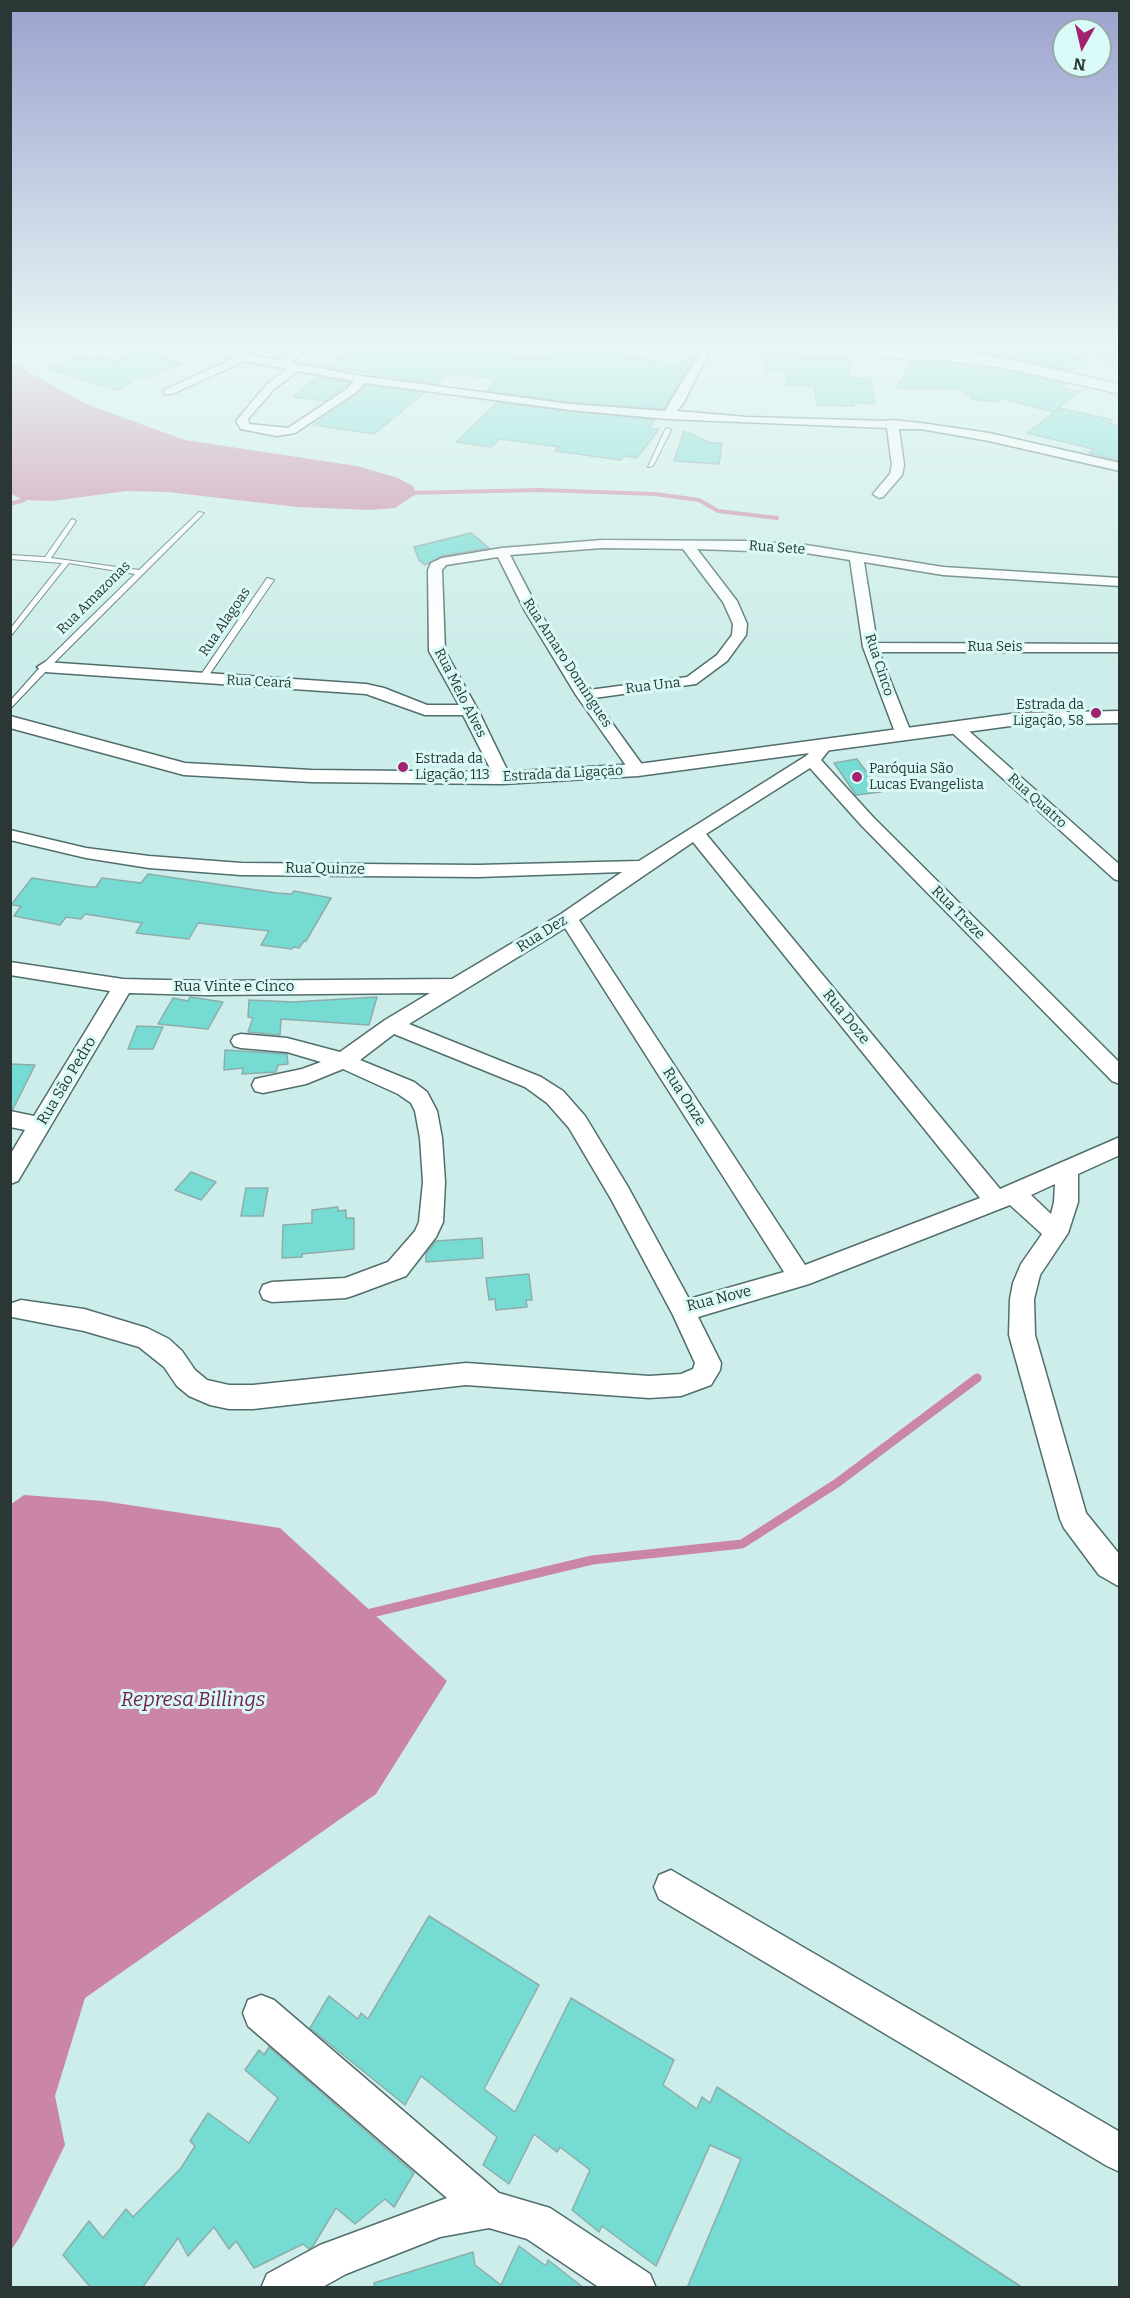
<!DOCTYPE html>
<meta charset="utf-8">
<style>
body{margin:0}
#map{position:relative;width:1130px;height:2298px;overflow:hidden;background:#ccede9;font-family:Bitter,serif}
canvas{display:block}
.frame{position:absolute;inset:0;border:12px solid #2a3735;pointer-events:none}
.north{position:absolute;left:1052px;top:18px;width:60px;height:60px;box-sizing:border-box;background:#d9faf7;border:2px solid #93aca9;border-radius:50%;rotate:188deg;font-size:16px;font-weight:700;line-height:24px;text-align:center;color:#2a3735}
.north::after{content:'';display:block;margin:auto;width:21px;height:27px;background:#a42170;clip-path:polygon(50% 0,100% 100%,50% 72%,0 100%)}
</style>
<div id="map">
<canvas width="1130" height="2298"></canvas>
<div class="frame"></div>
<div class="north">N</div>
</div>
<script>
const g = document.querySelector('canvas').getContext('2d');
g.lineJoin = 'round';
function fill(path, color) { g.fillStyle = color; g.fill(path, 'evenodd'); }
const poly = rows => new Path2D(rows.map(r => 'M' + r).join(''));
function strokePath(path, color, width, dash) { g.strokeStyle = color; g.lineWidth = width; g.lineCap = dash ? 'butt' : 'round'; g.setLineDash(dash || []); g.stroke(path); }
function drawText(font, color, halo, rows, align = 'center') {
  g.font = font + ' Bitter,serif'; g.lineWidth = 6; g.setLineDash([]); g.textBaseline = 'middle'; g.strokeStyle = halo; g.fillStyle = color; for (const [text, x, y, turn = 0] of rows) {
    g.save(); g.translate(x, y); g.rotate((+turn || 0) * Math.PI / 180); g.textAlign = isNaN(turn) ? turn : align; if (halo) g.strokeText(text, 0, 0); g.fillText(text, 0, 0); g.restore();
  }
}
fill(poly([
 [1053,345,1119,345,1119,366]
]), '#e9a5c5');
fill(poly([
 [11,362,86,404,185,440,357,466,398,478,413,486,416,494,395,508,369,510,298,507,167,492,127,491,52,501,24,500,11,494],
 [24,1495,103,1501,280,1528,447,1681,376,1794,85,1998,55,2096,65,2145,20,2237,11,2250,10,1505]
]), '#cb85a7');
strokePath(poly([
 [407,493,539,490,655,494,699,500,718,511,777,518],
 [10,504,24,500]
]), '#cb85a7', 4);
strokePath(poly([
 [363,1615,592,1560,742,1544,837,1483,977,1378]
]), '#cb85a7', 9);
const building = poly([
 [370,345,503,345,496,354,548,358,558,345,584,347,676,365,697,352,664,409,570,402,487,391,496,378,448,374,436,384,328,367,353,347,370,348,370,345],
 [977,345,1038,352,1043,346,1070,351,1066,355,1086,358,1071,371,1004,356,974,352,977,345],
 [142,350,181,364,145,378,132,377,130,384,117,390,49,369,81,356,93,359,100,356,115,361,142,350],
 [766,355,849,359,849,378,870,378,875,404,854,402,854,406,817,405,814,386,786,385,787,372,766,371,766,355],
 [912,362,949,363,1004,370,1066,384,1061,388,1079,392,1053,412,1000,398,997,402,971,399,972,395,963,394,965,389,897,388,912,362],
 [317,377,350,383,325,401,293,397,317,377],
 [366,385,424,393,374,434,313,425,356,395,366,385],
 [497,403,655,420,649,428,659,429,637,458,624,456,620,460,555,451,559,447,500,439,491,447,456,442,497,403],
 [1060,408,1112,420,1108,423,1119,426,1119,461,1089,453,1094,449,1027,433,1060,408],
 [684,431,711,443,722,443,719,464,674,461,684,431],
 [471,533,489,548,442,556,425,565,419,560,414,547,471,533],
 [857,759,881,792,856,795,834,763,857,759],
 [148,874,277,893,292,894,294,891,331,898,306,941,304,941,299,948,293,947,292,949,261,945,269,931,198,923,189,939,136,933,142,923,85,914,81,919,66,917,60,925,14,916,21,906,11,905,32,878,90,887,96,887,102,878,141,883,148,874],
 [190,997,223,1002,208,1029,158,1024,173,998,188,1001,190,997],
 [377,997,369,1025,281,1019,280,1035,248,1032,253,1018,248,1017,249,1000,293,1002,377,997],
 [137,1026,163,1027,153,1049,128,1049,137,1026],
 [225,1050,287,1054,288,1064,278,1065,276,1072,242,1074,243,1068,224,1070,225,1050],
 [10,1064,35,1065,13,1109,10,1109,10,1064],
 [191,1172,216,1182,201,1200,175,1190,191,1172],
 [246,1188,268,1188,263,1216,241,1216,246,1188],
 [338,1207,338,1211,346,1210,346,1218,354,1218,354,1249,302,1254,302,1257,282,1258,283,1225,312,1223,312,1210,338,1207],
 [482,1238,483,1258,426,1262,426,1254,436,1241,482,1238],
 [529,1274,532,1300,526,1300,527,1307,496,1310,495,1299,489,1300,486,1278,529,1274],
 [429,1916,539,1985,484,2089,515,2112,571,1998,674,2060,663,2085,697,2109,702,2097,710,2103,717,2087,1023,2288,687,2288,741,2159,710,2145,656,2266,602,2226,599,2232,572,2210,590,2170,560,2147,557,2152,534,2134,509,2184,483,2165,497,2137,421,2076,405,2105,310,2028,329,1996,358,2019,361,2013,368,2019,429,1916],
 [269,2047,414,2173,394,2207,385,2199,355,2224,336,2208,313,2246,309,2249,303,2244,254,2268,236,2241,229,2249,214,2227,188,2256,178,2238,142,2288,91,2288,63,2255,89,2221,103,2238,126,2209,133,2217,181,2168,195,2146,190,2141,208,2113,249,2143,278,2098,245,2070,259,2050,264,2055,269,2047],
 [519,2246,546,2266,548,2260,584,2288,374,2288,374,2283,473,2252,475,2265,501,2285,519,2246]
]);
fill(building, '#75dbd3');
strokePath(building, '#8eadaa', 1.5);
const service = poly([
 [668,428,671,430,653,466,648,467,665,430,668,428],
 [199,512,204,513,48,669,10,709,10,701,42,665,135,574,69,563,10,637,10,629,62,563,10,559,10,555,45,557,71,520,73,519,76,521,51,558,139,570,199,512],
 [267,578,274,580,205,681,199,681,198,679,267,578]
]);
const minor = poly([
 [190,345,206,345,282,361,298,345,308,345,292,363,362,376,570,404,665,411,704,345,712,345,684,402,677,411,747,417,887,421,892,420,921,423,989,433,1120,463,1120,471,989,441,921,429,899,429,904,465,902,475,883,497,879,498,873,494,890,474,892,465,887,428,667,419,570,410,365,383,355,393,295,433,277,436,241,429,236,421,267,384,287,369,245,361,172,394,164,394,164,390,234,358,190,345],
 [298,371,354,381,347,389,288,428,249,424,248,419,275,388,298,371],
 [941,345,951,345,954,356,953,358,945,358,941,345],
 [602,540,745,541,806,545,943,567,1120,578,1120,586,943,575,864,562,877,643,1120,644,1120,652,879,652,912,735,904,740,896,735,863,647,850,560,806,553,697,549,737,601,747,624,746,635,727,661,696,684,594,698,646,770,638,775,632,774,576,695,525,611,498,557,446,565,442,570,445,651,478,710,511,778,509,782,503,783,497,782,495,778,463,715,425,715,366,694,45,672,37,667,45,662,366,684,384,688,427,705,459,705,429,651,428,570,431,563,442,558,502,548,602,540],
 [602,548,683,549,723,602,733,624,732,635,717,655,687,677,589,690,539,611,510,555,602,548],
 [955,722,961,724,1120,865,1120,881,1114,879,949,730,947,727,955,722],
 [821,745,829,750,821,760,873,817,1120,1063,1120,1084,1112,1081,861,825,810,768,706,834,1000,1189,1120,1137,1120,1155,1078,1174,1078,1202,1068,1233,1040,1275,1034,1299,1035,1335,1086,1513,1120,1555,1120,1587,1099,1575,1064,1528,1060,1519,1009,1335,1010,1299,1013,1283,1021,1264,1042,1234,1010,1205,809,1284,698,1317,721,1363,720,1370,711,1385,681,1396,649,1398,466,1385,253,1409,229,1409,210,1405,189,1396,177,1386,164,1367,139,1347,84,1331,12,1317,10,1306,12,1303,21,1300,84,1309,147,1328,169,1339,182,1351,195,1370,207,1380,229,1385,253,1385,466,1363,649,1376,681,1374,693,1369,695,1363,673,1315,611,1199,569,1128,547,1103,525,1087,394,1034,360,1060,414,1082,427,1092,437,1111,442,1138,445,1182,443,1222,436,1237,406,1276,355,1295,346,1298,272,1302,263,1299,260,1292,263,1285,272,1282,345,1278,388,1262,415,1231,419,1222,423,1182,420,1138,415,1111,411,1103,398,1094,343,1069,306,1084,263,1093,255,1091,252,1085,255,1079,302,1069,321,1062,287,1052,241,1048,234,1046,231,1041,234,1036,241,1034,287,1038,340,1052,385,1020,430,993,206,995,129,993,18,1181,10,1184,10,1155,25,1130,10,1127,10,1111,34,1116,110,991,10,975,10,962,123,979,206,981,452,979,561,914,622,872,478,877,241,875,149,868,86,858,10,840,10,830,86,848,149,856,241,863,478,865,639,861,806,756,815,747,821,745],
 [693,842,980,1198,805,1265,579,920,693,842],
 [565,928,784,1272,689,1299,628,1187,585,1116,563,1091,541,1077,409,1024,565,928],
 [1055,1184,1054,1202,1051,1214,1031,1195,1055,1184],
 [671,1870,1120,2132,1120,2172,1107,2166,659,1899,654,1887,659,1875,671,1870],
 [261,1995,274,2000,499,2193,550,2208,650,2274,656,2288,600,2288,527,2239,489,2228,440,2237,346,2274,321,2288,261,2288,267,2274,320,2245,447,2198,248,2026,243,2013,248,2000,261,1995]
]);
const tertiary = poly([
 [1120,711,1120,723,1018,725,638,776,503,784,311,782,184,775,10,728,10,716,185,763,311,770,503,772,638,764,1018,713,1120,711]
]);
const secondary = poly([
 [685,345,771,345,949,351,1004,358,1120,384,1120,394,1004,368,949,361,692,350,687,348,685,345]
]);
strokePath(service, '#516e6c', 2);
strokePath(minor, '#516e6c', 3);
strokePath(tertiary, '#516e6c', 3);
strokePath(secondary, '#516e6c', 2);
fill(service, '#fff');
fill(minor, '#fff');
fill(tertiary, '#fff');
fill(secondary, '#fff');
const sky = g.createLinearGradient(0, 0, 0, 666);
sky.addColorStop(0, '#9ca1ce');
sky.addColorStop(0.52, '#e8f7f5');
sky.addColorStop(1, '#e8f7f500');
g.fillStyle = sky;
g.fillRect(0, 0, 1130, 666);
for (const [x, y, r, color] of [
 [1096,713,6,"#a42170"],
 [403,767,6,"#a42170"],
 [857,777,6,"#a42170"]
]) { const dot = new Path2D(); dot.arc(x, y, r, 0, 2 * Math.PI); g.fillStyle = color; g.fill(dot); strokePath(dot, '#d9faf7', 2); }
drawText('14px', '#2a3735', '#d9faf7', [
 ["Rua Sete",777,548,4],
 ["Rua Amazonas",94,598,-45],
 ["Rua Alagoas",225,622,-56],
 ["Rua Seis",995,647],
 ["Rua Amaro Domingues",567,663,57],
 ["Rua Cinco",879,665,72],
 ["Rua Ceará",259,682,3],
 ["Rua Una",653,686,-7],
 ["Rua Melo Alves",460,693,63],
 ["Estrada da Ligação",563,774,-3],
 ["Rua Quatro",1037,801,42]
]);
drawText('14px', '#2a3735', '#d9faf7', [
 ["Estrada da",1084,705,"right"],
 ["Ligação, 58",1084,721,"right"],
 ["Estrada da",415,759],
 ["Ligação, 113",415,775],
 ["Paróquia São",869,769],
 ["Lucas Evangelista",869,785]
], 'left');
drawText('15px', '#2a3735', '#d9faf7', [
 ["Rua Quinze",325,869,1],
 ["Rua Treze",958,913,45],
 ["Rua Dez",542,934,-32],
 ["Rua Vinte e Cinco",234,987],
 ["Rua Doze",846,1017,51],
 ["Rua São Pedro",67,1081,-59],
 ["Rua Onze",684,1097,57],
 ["Rua Nove",719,1299,-14]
]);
drawText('italic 20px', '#721e4e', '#d9faf7', [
 ["Represa Billings",193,1700]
]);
</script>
